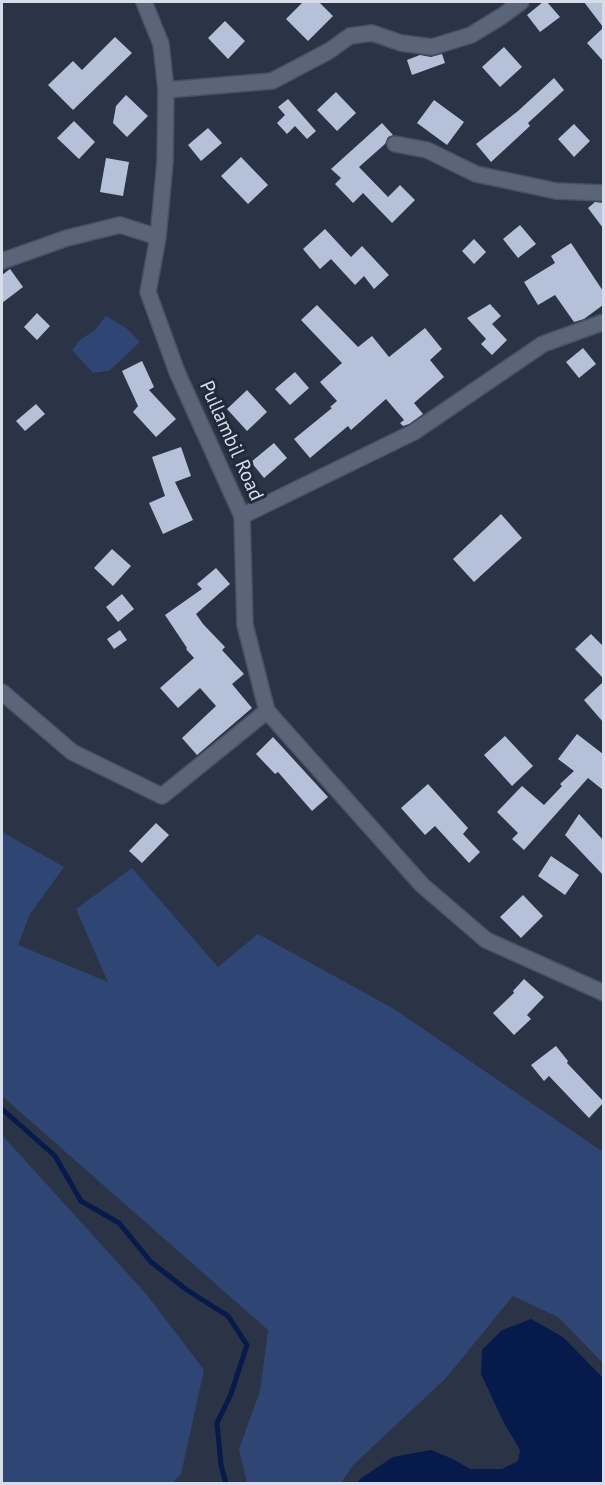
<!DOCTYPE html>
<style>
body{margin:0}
#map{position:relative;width:605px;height:1485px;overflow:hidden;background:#2a3446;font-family:"PT Sans",sans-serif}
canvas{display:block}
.frame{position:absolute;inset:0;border:3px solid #d7dde8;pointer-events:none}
</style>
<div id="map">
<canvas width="605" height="1485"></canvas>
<div class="frame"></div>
</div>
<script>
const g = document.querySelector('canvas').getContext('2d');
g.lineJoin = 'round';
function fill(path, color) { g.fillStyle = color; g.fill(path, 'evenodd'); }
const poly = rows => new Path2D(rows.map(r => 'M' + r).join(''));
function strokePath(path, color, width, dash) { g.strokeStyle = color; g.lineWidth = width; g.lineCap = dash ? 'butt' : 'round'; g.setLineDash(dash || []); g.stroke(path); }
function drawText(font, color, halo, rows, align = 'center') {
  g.font = font + ' "PT Sans",sans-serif'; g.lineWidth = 6; g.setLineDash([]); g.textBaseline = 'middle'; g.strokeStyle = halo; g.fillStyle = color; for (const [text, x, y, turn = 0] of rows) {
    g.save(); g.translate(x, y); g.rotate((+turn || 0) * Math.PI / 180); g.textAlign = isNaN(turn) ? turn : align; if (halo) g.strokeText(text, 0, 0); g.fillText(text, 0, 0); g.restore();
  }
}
fill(poly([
 [106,316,126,328,140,342,109,371,93,373,72,350,81,339,94,331],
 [2,832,64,867,30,914,18,945,108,982,76,909,132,868,218,967,258,934,394,1009,603,1152,603,1363,558,1317,513,1296,445,1379,353,1465,341,1483,247,1483,239,1449,260,1391,268,1330,2,1096],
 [2,1135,147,1295,204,1370,181,1474,172,1483,2,1483]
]), '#2f4574');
fill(poly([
 [531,1319,563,1337,603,1378,603,1483,357,1483,360,1479,393,1457,431,1450,453,1459,470,1469,502,1469,518,1461,520,1450,503,1421,481,1374,482,1350,502,1330]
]), '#061a4b');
strokePath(poly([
 [2,1109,55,1156,81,1201,119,1223,151,1262,187,1290,228,1316,247,1345,231,1394,217,1423,221,1465,226,1484]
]), '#061a4b', 5);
fill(poly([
 [303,2,319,2,333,16,308,41,286,19],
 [543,2,547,2,560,17,540,32,527,15],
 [584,2,603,2,603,27],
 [225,21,245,41,228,59,208,38],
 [603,28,603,61,587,43],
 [115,37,132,53,73,110,48,85,73,61,82,70],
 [504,47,522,67,500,87,482,67],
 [442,54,445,63,412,75,407,60,420,55,431,57],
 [554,78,564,90,528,123,530,126,491,162,476,144,518,111],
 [336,92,356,113,337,131,317,110],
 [126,95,148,116,127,137,113,123,116,106],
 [288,99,316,131,307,139,295,126,287,134,277,123,285,115,278,107],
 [434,100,464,122,447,145,417,123],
 [74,121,95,142,79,159,57,138],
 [382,123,393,135,388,137,385,144,359,167,388,197,400,185,415,200,392,223,363,193,353,203,335,184,341,178,331,169],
 [574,124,590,141,574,157,558,139],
 [208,128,222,143,201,161,188,145],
 [241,157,268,185,248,204,221,176],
 [106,158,129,162,123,196,100,192],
 [595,202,603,203,603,228,588,208],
 [520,225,536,244,518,258,503,239],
 [325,229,351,257,362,246,389,275,374,289,364,276,355,285,331,259,320,269,303,249],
 [474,239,486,252,474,264,462,251],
 [571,243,603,291,603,305,584,319,574,322,555,295,538,305,524,282,555,263,551,256],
 [10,269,23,287,2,303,2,275],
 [490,304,501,316,492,324,507,340,492,355,481,344,486,339,467,318],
 [317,305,358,347,372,336,389,357,425,328,442,349,430,360,444,377,414,403,423,414,409,424,403,426,400,423,404,420,386,399,351,430,348,426,310,458,294,439,332,408,330,407,337,401,320,382,342,363,301,320],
 [37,313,50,326,37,340,24,327],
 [583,348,596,364,579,378,566,362],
 [142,361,154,387,149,390,176,419,156,437,133,412,138,406,122,371],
 [295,372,309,388,290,405,275,389],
 [247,390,267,412,247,431,227,409],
 [36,404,45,414,25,431,16,421],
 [274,443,287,458,264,478,251,462],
 [181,447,191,476,175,482,193,520,163,534,149,503,165,496,152,457],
 [501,514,522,538,474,582,453,559],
 [112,549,131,566,113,586,94,568],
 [216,568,230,584,196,614,203,624,225,647,222,650,244,674,232,684,252,708,197,755,182,738,216,706,200,688,178,708,160,688,194,658,186,649,187,648,165,615,202,589,197,584],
 [122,594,134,609,118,622,106,607],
 [120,630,127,640,114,649,107,639],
 [591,634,603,646,603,678,575,649],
 [603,682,603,722,584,700],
 [577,734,603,754,603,790,588,778,524,850,512,839,518,833,497,812,522,786,544,805,562,786,560,784,574,771,558,759],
 [505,736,533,766,512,786,484,755],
 [273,737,328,797,312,811,278,772,275,774,256,754],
 [428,784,468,828,463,834,480,852,469,863,435,826,425,835,401,808],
 [579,814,603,840,603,875,565,835],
 [156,823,169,835,142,863,129,851],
 [551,856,579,875,565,895,538,876],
 [523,895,543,916,521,938,500,917],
 [524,979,544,997,527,1015,531,1019,514,1035,493,1013,514,993,513,991],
 [556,1046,568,1061,567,1063,603,1101,603,1103,589,1118,549,1076,544,1081,531,1065]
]), '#b5c1d8');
const street = poly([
 [144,2,161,44,166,90,165,162,158,237,148,292,177,372,242,516,245,625,267,711,422,885,486,940,604,993],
 [166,90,272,81,329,51,350,36,372,33,401,43,432,47,471,35,502,16,521,2],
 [395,144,427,150,476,174,556,191,604,193],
 [2,261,67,238,120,225,158,237],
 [242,516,414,432,543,344,604,322],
 [2,692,72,752,162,796,267,711]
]);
strokePath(street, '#4a5160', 18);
strokePath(street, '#5b6579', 15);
drawText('20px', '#d7dde8', '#212a3b', [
 ["Pullambil Road",231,441,66]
]);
</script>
